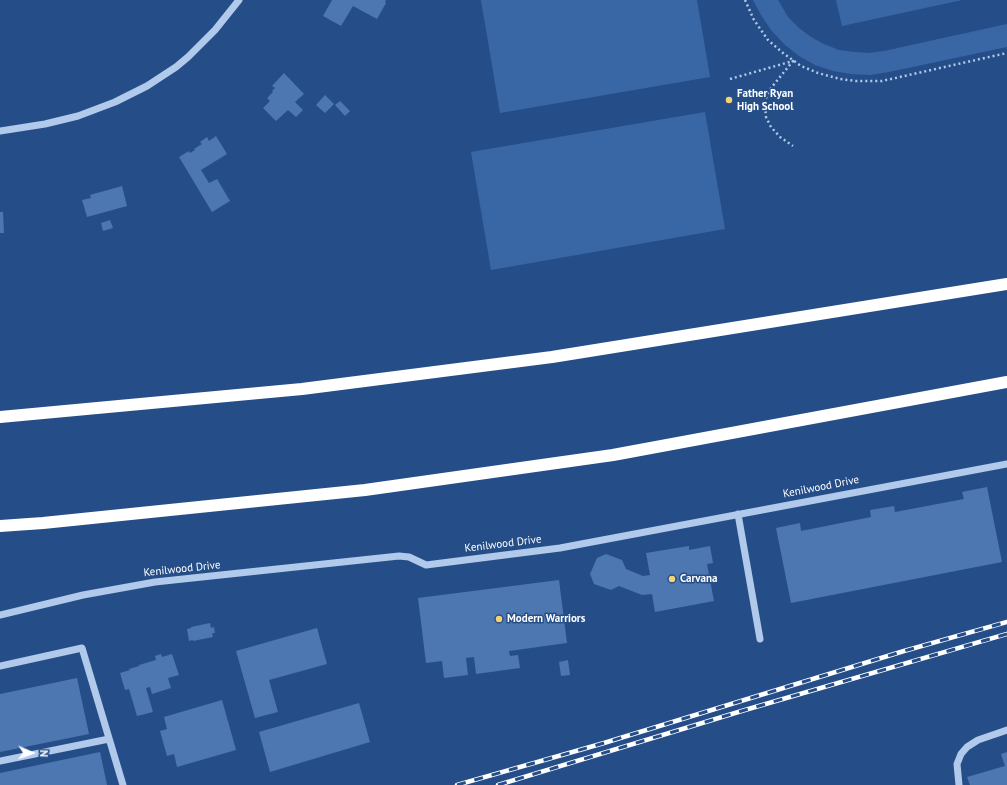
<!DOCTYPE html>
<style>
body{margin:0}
#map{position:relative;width:1007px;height:785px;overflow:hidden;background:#254e89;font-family:"PT Sans",sans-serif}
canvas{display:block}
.north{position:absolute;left:12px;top:733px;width:40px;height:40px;-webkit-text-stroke:3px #254e89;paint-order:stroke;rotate:92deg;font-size:11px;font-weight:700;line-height:16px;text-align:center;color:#fff}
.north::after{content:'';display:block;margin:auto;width:14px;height:18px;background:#fff;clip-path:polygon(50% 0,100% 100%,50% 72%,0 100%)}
</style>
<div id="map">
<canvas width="1007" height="785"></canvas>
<div class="north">N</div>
</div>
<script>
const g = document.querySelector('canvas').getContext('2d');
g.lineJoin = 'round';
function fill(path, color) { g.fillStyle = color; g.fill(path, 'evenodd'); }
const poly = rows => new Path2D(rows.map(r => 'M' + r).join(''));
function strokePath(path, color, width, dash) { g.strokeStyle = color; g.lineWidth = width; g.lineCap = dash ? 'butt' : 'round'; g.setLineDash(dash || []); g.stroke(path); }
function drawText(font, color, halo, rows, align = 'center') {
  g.font = font + ' "PT Sans",sans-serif'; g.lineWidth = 3; g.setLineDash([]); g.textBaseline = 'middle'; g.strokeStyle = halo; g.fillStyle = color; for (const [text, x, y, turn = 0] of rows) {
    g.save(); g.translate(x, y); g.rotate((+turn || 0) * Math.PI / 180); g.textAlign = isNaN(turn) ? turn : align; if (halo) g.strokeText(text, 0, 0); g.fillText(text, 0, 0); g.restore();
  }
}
fill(poly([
 [481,0,697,0,710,77,500,113],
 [753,0,778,0,788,17,799,28,811,37,824,44,839,50,854,52,869,53,884,51,1007,24,1007,47,889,72,870,75,851,74,833,71,815,65,799,56,784,44,771,30,761,15],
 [836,0,962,0,842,26],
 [705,112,725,229,491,270,471,152]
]), '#3967a6');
fill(poly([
 [332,0,386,0,385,2,386,3,377,19,353,6,341,26,323,16],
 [284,73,304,94,295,102,303,110,296,117,288,110,276,121,263,108,270,101,267,98,273,92,272,91,275,88,272,86],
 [325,95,334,104,325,113,316,105],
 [340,101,350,111,345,116,335,105],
 [216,136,227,154,201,170,209,183,217,179,230,201,212,212,179,157,189,151,190,153,195,150,194,149,202,144,200,142,207,137,209,141],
 [122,186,127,206,87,217,82,200,91,198,90,195],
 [0,212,3,212,4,233,0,233],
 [110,220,113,228,103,231,101,223],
 [987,487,1002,562,791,603,776,528,800,523,801,531,871,517,870,510,894,506,895,512,964,499,962,492],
 [689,546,689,550,710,546,713,563,707,564,714,601,655,612,652,594,642,595,619,586,611,590,594,584,590,574,597,558,606,554,622,560,626,569,643,576,650,575,646,553],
 [559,580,567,643,509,651,510,656,518,655,520,668,476,674,474,657,466,658,468,675,444,678,442,661,426,663,418,598],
 [210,623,211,628,214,627,215,633,212,633,213,637,193,641,193,640,189,641,187,629,191,628,191,627],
 [317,628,327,664,269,680,278,712,255,718,236,651],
 [161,654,162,657,172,654,179,675,168,678,171,688,152,694,150,687,146,688,153,712,137,716,129,689,125,690,120,673,130,670,129,669,139,666,139,665,156,660,155,656],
 [568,660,570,675,561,676,559,662],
 [77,678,89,734,0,752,0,694],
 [222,700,236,750,177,767,174,754,167,756,160,731,167,729,164,717],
 [359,703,370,742,270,772,259,732],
 [100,752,107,785,0,785,0,773],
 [1007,752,1007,785,970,785,967,777,1005,766,1001,754]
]), '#4d77b1');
strokePath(poly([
 [745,0,754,20,768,40,783,53,801,66,818,73,840,79,856,81,882,81,1007,53],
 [730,79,793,61,771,88,765,100,765,105,766,117,771,127,780,137,793,146]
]), '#b1c9ea', 2.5, [2, 3]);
strokePath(poly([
 [0,131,45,124,78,116,115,102,147,86,176,67,188,57,215,30,239,0],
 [738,514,760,639],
 [0,615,83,595,155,582,399,556,409,557,426,565,560,548,1007,464],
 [0,666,82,648,123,785],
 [0,761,109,739],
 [959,785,957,764,961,754,967,747,978,740,1007,730]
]), '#b1c9ea', 7);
strokePath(poly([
 [0,417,302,389,552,357,1007,284],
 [0,526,43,523,365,490,613,455,1007,382]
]), '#fff', 12);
const rail = poly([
 [457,785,604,743,904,651,1007,622],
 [498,785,745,710,1007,634]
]);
strokePath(rail, '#fff', 4.5);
strokePath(rail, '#254e89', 3, [9]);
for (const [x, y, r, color] of [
 [729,100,4,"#f4d375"],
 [672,579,4,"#f4d375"],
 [499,619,4,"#f4d375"]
]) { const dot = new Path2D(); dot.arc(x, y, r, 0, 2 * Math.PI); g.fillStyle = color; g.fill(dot); strokePath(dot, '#254e89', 1.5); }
drawText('bold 11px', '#fff', '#254e89', [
 ["Father Ryan",737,94],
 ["High School",737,107],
 ["Carvana",680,579],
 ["Modern Warriors",507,619]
], 'left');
drawText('11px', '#fff', '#254e89', [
 ["Kenilwood Drive",821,487,-11],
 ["Kenilwood Drive",503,544,-7],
 ["Kenilwood Drive",182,569,-6]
]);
</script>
